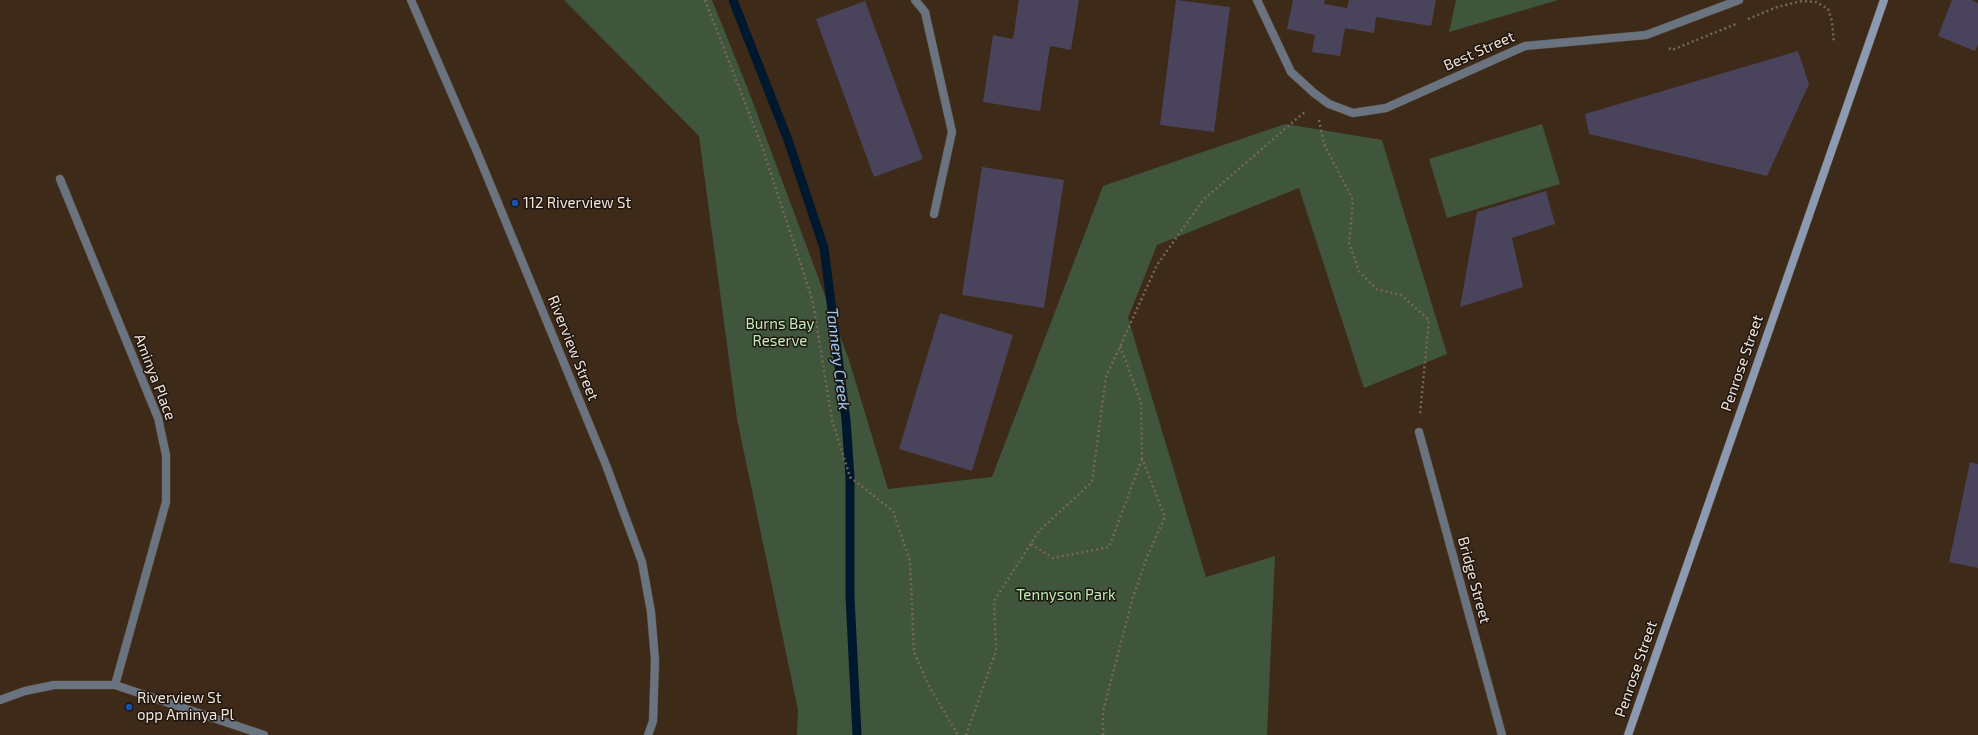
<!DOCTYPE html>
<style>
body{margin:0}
canvas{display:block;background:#3e2a19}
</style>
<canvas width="1978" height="735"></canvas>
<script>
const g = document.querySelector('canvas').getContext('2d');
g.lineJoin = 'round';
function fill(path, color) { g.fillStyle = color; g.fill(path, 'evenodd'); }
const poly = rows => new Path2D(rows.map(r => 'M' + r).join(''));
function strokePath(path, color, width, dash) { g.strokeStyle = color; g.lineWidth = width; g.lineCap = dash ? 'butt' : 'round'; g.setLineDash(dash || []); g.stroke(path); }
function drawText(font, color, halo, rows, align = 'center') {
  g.font = font + ' "Exo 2",sans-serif'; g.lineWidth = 3; g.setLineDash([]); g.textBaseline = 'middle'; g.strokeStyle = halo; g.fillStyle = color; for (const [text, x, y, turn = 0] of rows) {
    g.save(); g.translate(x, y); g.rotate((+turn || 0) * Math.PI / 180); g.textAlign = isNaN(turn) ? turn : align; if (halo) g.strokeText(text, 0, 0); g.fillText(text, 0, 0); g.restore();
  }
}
fill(poly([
 [564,0,712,0,749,92,849,360,888,489,992,477,1103,186,1285,124,1382,140,1447,354,1364,388,1299,188,1157,245,1128,318,1206,577,1275,556,1267,735,797,735,798,710,737,419,699,136],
 [1456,0,1558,0,1449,32],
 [1542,124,1560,184,1447,218,1429,159]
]), '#3f553c');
strokePath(poly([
 [733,0,788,140,824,248,846,420,850,477,850,597,857,735]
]), '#00182d', 9);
fill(poly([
 [1019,0,1079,0,1071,50,1050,46,1040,111,983,102,993,35,1013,39],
 [1176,0,1230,7,1214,132,1160,125],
 [1293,0,1325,0,1324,4,1347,8,1349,0,1436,0,1431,26,1376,17,1374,33,1345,28,1340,56,1312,52,1315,35,1287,29],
 [1952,0,1971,0,1978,3,1978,44,1975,51,1938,36],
 [865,1,923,159,874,177,816,19],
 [1798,51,1809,84,1767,176,1589,134,1585,114],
 [982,167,1064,180,1044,308,962,295],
 [1546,191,1555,224,1512,238,1523,287,1460,307,1477,212],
 [940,313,1013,335,972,471,899,449],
 [1970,462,1978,464,1978,568,1949,562]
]), '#49435b');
const minor = poly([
 [411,0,477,152,606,465,642,562,651,612,655,660,653,721,648,735],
 [915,0,925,12,952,132,934,214],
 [1257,0,1291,72,1314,93,1329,104,1353,113,1386,108,1525,46,1646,35,1739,0],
 [60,179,158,418,166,455,166,502,115,685],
 [1419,432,1502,735],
 [0,700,25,691,54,685,115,685,264,735]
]);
const secondary = poly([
 [1628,735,1884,0]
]);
strokePath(minor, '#5b4838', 9);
strokePath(secondary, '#5b4838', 9);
strokePath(poly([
 [705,0,763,149,813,302,832,420,850,477,893,511,910,561,914,652,929,686,958,735],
 [1748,19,1777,7,1802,1,1816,2,1828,9,1832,21,1834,43],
 [1669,48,1672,50,1736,24],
 [1319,120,1324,144,1353,200,1349,243,1359,271,1376,289,1401,295,1429,320,1420,414],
 [1031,544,1053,558,1109,547,1142,459],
 [966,735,996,651,994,601,1039,531,1092,482,1106,377,1157,265,1203,200,1301,115,1307,111],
 [1103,735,1103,711,1133,597,1147,557,1165,517,1142,458,1141,402,1120,346]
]), '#786657', 2.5, [2, 3]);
strokePath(minor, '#6a7481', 8);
strokePath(secondary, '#8b9ab0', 8);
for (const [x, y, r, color] of [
 [515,203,4,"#1a4fb4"],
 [129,707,4,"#1a4fb4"]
]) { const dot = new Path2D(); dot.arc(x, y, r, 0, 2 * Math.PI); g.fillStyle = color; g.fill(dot); strokePath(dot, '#1e150e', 1.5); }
drawText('15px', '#f1e4da', '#1e150e', [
 ["Best Street",1479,51,-24],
 ["Riverview Street",573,348,68],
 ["Penrose Street",1742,363,-71],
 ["Aminya Place",155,377,69],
 ["Bridge Street",1474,580,75],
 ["Penrose Street",1636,669,-71]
]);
drawText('15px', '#f1e4da', '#1e150e', [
 ["112 Riverview St",523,203],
 ["Riverview St",137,698],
 ["opp Aminya Pl",137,715]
], 'left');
drawText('15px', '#c0eeba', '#1e150e', [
 ["Burns Bay",780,324],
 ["Reserve",780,341],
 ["Tennyson Park",1066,595]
]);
drawText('italic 16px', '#98c9f7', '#1e150e', [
 ["Tannery Creek",838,359,83]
]);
</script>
